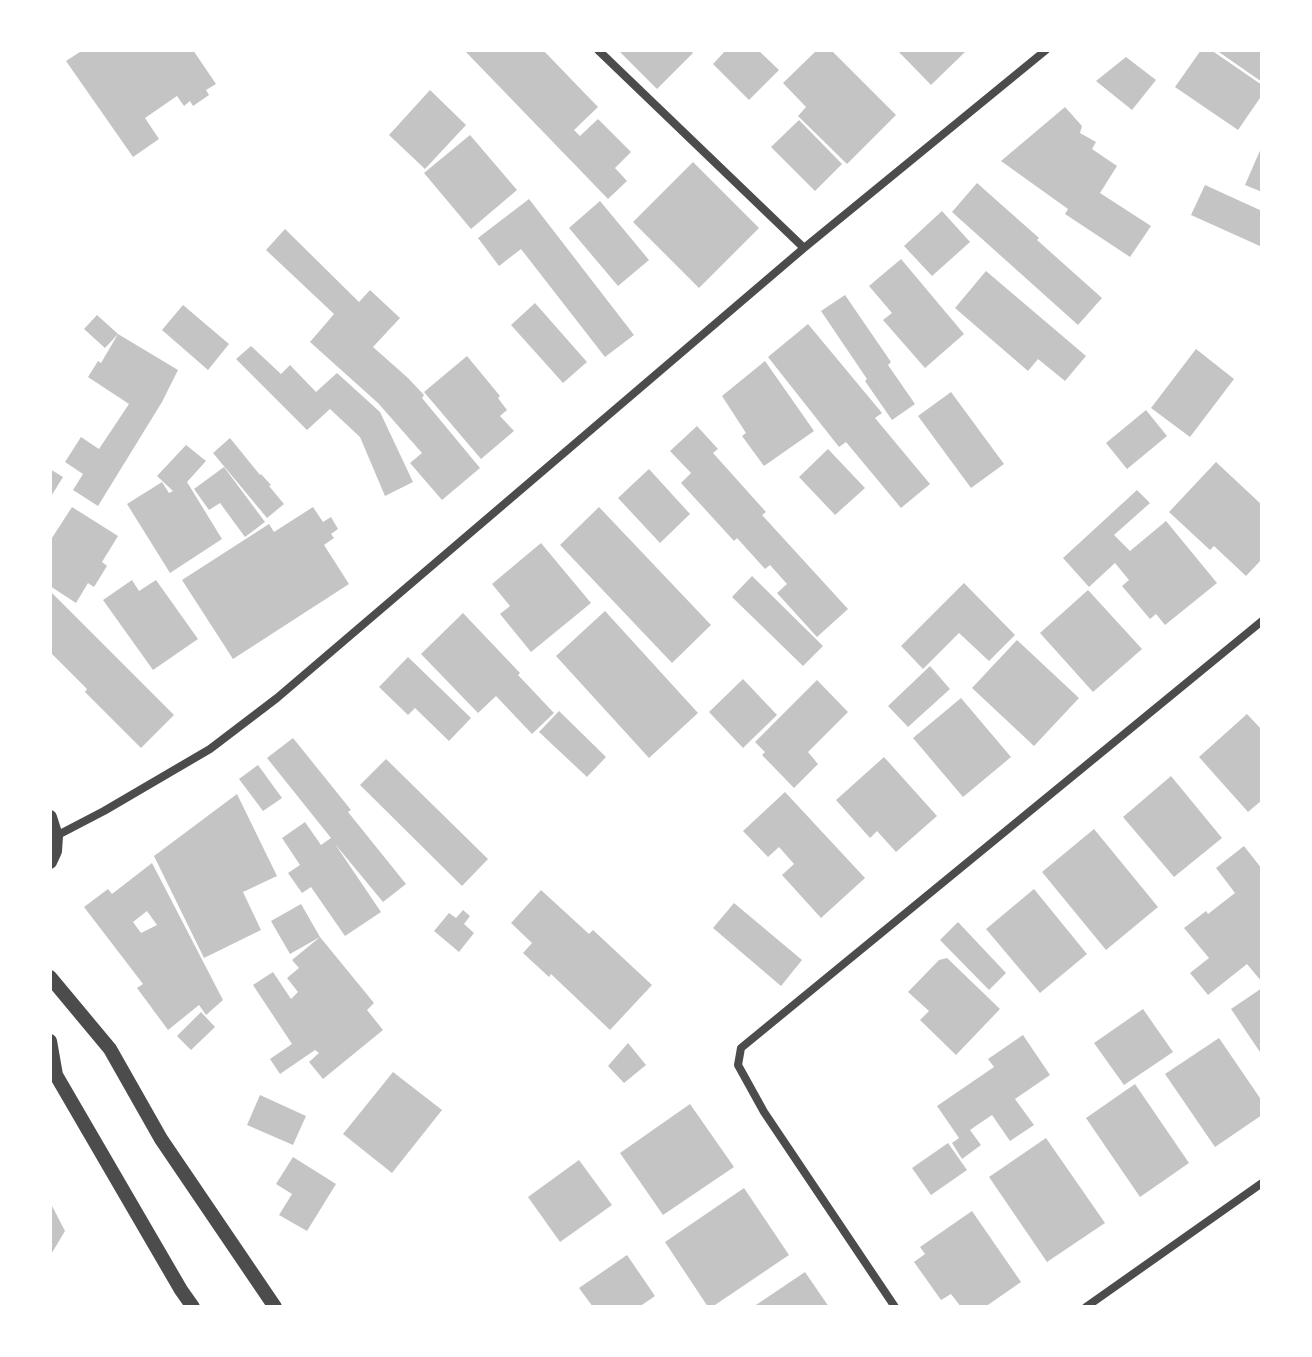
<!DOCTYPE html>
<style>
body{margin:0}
#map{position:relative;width:1312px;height:1357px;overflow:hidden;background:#fff;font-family:"PT Serif",serif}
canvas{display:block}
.frame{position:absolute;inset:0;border:52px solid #fff;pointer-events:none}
</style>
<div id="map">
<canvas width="1312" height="1357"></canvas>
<div class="frame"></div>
</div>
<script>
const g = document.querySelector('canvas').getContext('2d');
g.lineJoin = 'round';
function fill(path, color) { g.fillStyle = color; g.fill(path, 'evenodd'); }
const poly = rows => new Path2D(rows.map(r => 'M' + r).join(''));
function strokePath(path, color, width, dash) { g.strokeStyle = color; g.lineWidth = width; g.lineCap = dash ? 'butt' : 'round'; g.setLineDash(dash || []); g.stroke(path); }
fill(poly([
 [83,50,193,50,216,84,206,90,209,95,193,106,190,101,184,106,177,96,145,118,159,139,133,157,66,61],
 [464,50,543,50,598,107,574,130,580,136,598,119,631,152,615,168,627,181,608,199],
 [618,50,690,50,693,53,657,89],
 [726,50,758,50,779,70,749,100,713,64],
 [817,50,831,50,896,115,847,164,798,116,806,107,783,83],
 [897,50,963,50,965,52,931,85],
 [1201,50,1211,50,1262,85,1262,95,1238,130,1175,87],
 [1216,50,1262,50,1262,82],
 [1126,57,1156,80,1132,110,1096,81],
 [430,90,466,125,425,169,389,135],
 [1065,107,1082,126,1080,133,1096,142,1092,149,1117,166,1100,193,1151,226,1130,257,1065,214,1068,209,1001,161],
 [799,120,842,164,815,191,771,147],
 [470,135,517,190,471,229,424,173],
 [1262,146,1262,192,1245,185],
 [693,162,759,228,699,288,633,222],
 [977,183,1039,238,1037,240,1102,298,1078,325,952,212],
 [1205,185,1262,211,1262,247,1191,215],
 [529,199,634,335,605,357,521,249,499,266,478,238],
 [600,201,649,260,618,286,569,228],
 [942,211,970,242,932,276,904,246],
 [285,229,359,302,370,290,400,318,373,347,408,378,424,395,422,398,480,468,442,500,410,463,422,453,378,403,310,342,334,314,266,250],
 [901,259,964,334,925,368,883,320,892,313,869,286],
 [986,271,1086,356,1065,381,1038,359,1028,371,955,308],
 [845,295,891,362,888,365,915,404,892,420,865,381,867,379,821,311],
 [535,303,587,362,563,383,511,325],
 [183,305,229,344,208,370,162,330],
 [97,315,118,334,105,348,84,329],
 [808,324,882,413,875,418,930,484,901,508,846,442,839,447,768,357],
 [118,334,178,370,162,402,98,506,73,490,83,474,65,462,81,437,99,449,129,404,88,377,98,361,101,363],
 [251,346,281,374,290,365,316,392,337,373,380,412,413,482,385,496,360,437,330,409,307,430,236,359],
 [1196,349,1234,379,1190,437,1151,408],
 [467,356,500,396,498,398,507,410,500,416,514,431,481,459,424,392],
 [765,361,814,431,764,466,742,436,746,433,722,396],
 [951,392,1004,464,971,488,918,416],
 [1146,410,1167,436,1127,469,1106,443],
 [697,426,718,449,713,453,766,512,762,515,848,609,817,637,777,593,787,584,770,565,765,569,737,538,734,541,681,483,691,473,670,451],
 [230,438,260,475,261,474,271,485,269,486,284,504,267,518,213,453],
 [186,445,206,461,187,482,222,539,170,573,127,504,162,482,169,493,173,491,157,476],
 [828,449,865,488,835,515,799,477],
 [1216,462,1262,505,1262,559,1246,576,1214,546,1210,550,1169,512],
 [224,467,265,522,245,537,220,503,209,510,194,489],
 [50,469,63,477,50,498],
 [649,469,690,514,660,543,618,498],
 [1137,490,1150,503,1114,535,1130,551,1166,521,1217,583,1165,625,1156,614,1150,619,1122,586,1129,580,1115,563,1089,587,1063,558],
 [72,507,118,536,102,562,107,566,94,587,88,583,76,603,50,586,50,541],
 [313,507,323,522,331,517,338,529,331,534,334,538,324,545,349,584,233,659,182,580,269,524,274,532],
 [599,507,711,625,672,663,560,545],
 [541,543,591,603,531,652,500,614,510,606,492,584],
 [752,576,823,646,803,666,732,597],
 [132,580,139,591,156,580,198,639,153,670,103,600],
 [964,583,1015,635,989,661,959,633,923,669,901,646],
 [1088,590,1142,649,1093,692,1040,633],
 [50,591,174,715,141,748,85,692,87,689,50,652],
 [605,611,698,713,649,758,556,656],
 [463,613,520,673,518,675,554,713,532,734,496,696,478,713,421,654],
 [1017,640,1079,698,1034,746,972,688],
 [408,657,471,718,449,741,415,708,408,715,379,687],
 [930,666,950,689,908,727,888,706],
 [743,679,777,715,743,748,709,712],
 [817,680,848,712,808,752,818,764,794,788,762,755,765,752,755,742],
 [961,698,1011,757,963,797,913,738],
 [559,711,606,757,587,777,539,732],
 [1247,714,1262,730,1262,800,1248,812,1199,757],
 [293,738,351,810,348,812,406,884,383,902,335,844,381,912,345,936,311,887,302,893,288,873,300,865,282,838,305,822,321,845,331,838,267,758],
 [884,757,937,816,896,852,877,831,870,838,836,800],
 [386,759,488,859,462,886,360,785],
 [258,765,282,798,263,811,239,779],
 [1171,776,1222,838,1174,877,1123,817],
 [785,792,865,878,821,918,782,875,794,864,779,847,768,857,743,831],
 [237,794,277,876,243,892,261,930,204,958,154,856],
 [1094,829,1158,907,1106,950,1042,872],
 [1244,846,1262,869,1262,982,1247,964,1208,995,1190,973,1209,958,1184,928,1206,911,1208,914,1235,893,1216,868],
 [152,863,223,1000,206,1015,199,1005,168,1030,137,988,143,984,84,907,108,889,112,894],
 [147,911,157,925,141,933,133,922],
 [1034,889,1087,954,1040,993,986,929],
 [541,890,589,934,593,930,652,985,610,1030,551,974,549,977,523,953,532,943,511,923],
 [734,903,802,960,781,986,713,928],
 [301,904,320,937,374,1003,367,1010,383,1030,323,1079,309,1062,319,1053,315,1050,280,1074,270,1059,292,1044,253,985,273,972,291,999,298,992,287,978,299,968,292,960,320,937,290,954,271,921],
 [463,910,470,916,464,924,474,933,459,952,434,931,449,913,456,918],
 [958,922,1006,973,989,990,940,940],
 [947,958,1000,1009,956,1055,920,1020,929,1011,908,992,939,960],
 [1262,988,1262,1055,1231,1009],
 [1143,1009,1173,1052,1124,1085,1094,1043],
 [201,1012,215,1027,191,1050,177,1036],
 [1023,1035,1050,1075,1015,1099,1034,1125,1010,1141,992,1115,970,1130,981,1145,962,1159,952,1143,959,1138,937,1106,994,1067,988,1059],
 [1219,1038,1262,1101,1262,1115,1215,1147,1165,1074],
 [628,1043,646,1065,624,1083,608,1066],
 [393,1072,442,1110,392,1173,343,1134],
 [1135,1084,1189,1163,1140,1197,1086,1118],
 [260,1095,306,1116,293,1145,247,1125],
 [690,1104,734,1167,663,1215,620,1153],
 [1046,1138,1105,1223,1047,1262,989,1177],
 [948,1143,967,1170,931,1195,912,1168],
 [293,1157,336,1184,307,1231,279,1215,292,1194,276,1184],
 [579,1160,612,1205,560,1242,528,1197],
 [744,1188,789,1255,712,1307,708,1307,665,1242],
 [50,1202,65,1231,50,1256],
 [972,1211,1021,1282,985,1307,961,1307,951,1294,941,1300,914,1262,925,1254,920,1247],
 [627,1255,655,1296,639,1307,593,1307,579,1288],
 [805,1272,829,1307,753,1307]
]), '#c4c4c4');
strokePath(poly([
 [598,50,804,248],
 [56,836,104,811,210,749,277,698,804,248,1046,50],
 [895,1307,764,1112,738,1065,741,1048,1262,621],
 [1086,1307,1262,1183]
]), '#4c4c4c', 8);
strokePath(poly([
 [50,817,56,836,55,851,50,862],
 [50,977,110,1049,161,1139,275,1307],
 [50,1041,56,1075,181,1290,193,1307]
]), '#4c4c4c', 14);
</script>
